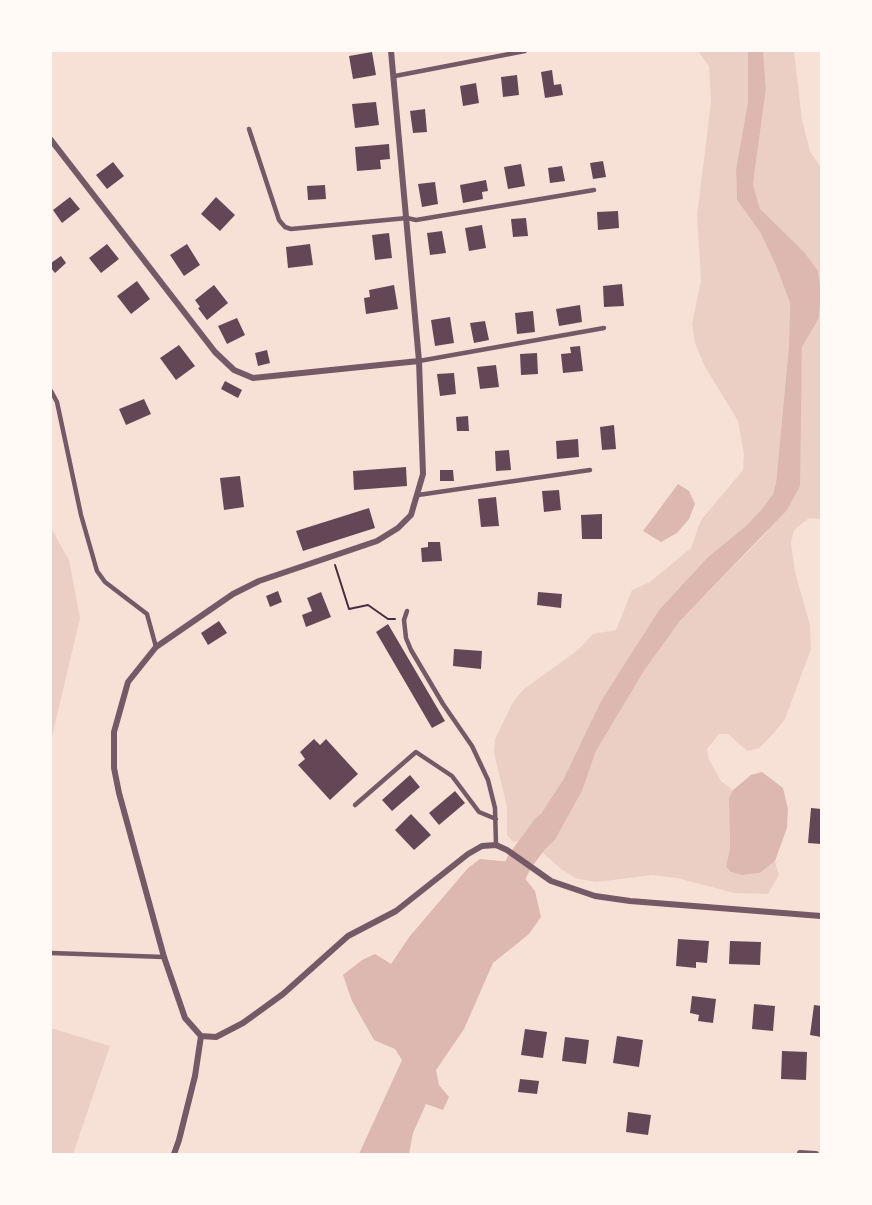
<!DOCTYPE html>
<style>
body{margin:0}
#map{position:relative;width:872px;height:1205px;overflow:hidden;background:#f7e1d7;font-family:Ubuntu,sans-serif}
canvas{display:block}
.frame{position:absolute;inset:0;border:52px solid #fffaf5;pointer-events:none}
</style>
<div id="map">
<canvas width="872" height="1205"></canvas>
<div class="frame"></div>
</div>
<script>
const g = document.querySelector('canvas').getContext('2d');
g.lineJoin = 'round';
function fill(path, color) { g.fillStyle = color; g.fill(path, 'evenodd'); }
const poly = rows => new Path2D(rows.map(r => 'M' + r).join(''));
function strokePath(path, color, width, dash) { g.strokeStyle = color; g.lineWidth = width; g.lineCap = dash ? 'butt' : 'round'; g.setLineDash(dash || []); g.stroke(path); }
fill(poly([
 [698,51,748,51,748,102,736,169,737,200,760,232,776,266,790,303,789,345,776,483,773,494,762,509,746,526,708,557,659,610,601,701,563,780,524,840,513,842,507,835,507,807,494,753,495,739,513,702,524,689,578,650,593,634,616,630,632,590,650,582,691,548,701,520,743,470,744,454,738,421,704,365,695,343,692,324,701,280,697,215,711,102,709,66],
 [763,51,794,51,802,120,810,151,821,168,821,292,818,271,760,209,753,184,766,89],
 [821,303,821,519,809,518,794,530,791,543,795,572,810,625,811,649,785,719,772,735,759,748,747,751,728,734,719,734,707,749,709,760,721,781,733,790,729,798,730,848,726,867,731,872,742,875,760,873,775,861,779,875,768,894,734,893,677,878,652,875,597,882,577,879,561,869,542,852,555,840,574,806,582,791,596,751,644,671,679,622,767,532,799,440,802,347,819,318],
 [51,528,69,560,80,618,51,741],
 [51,1028,110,1046,73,1154,51,1154]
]), '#ebcfc5');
fill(poly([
 [748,51,763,51,766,89,753,184,760,209,804,252,818,271,821,292,819,318,802,347,800,486,787,510,679,622,644,671,596,751,582,791,555,840,542,852,533,856,527,853,523,844,524,840,563,780,601,701,659,610,708,557,746,526,762,509,773,494,776,483,789,345,790,303,776,266,760,232,737,200,736,169,748,102],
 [678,484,689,491,695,504,689,519,677,533,661,542,643,531],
 [762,772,783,788,788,809,787,828,775,861,760,873,742,875,731,872,726,867,730,848,729,798,733,790,751,775],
 [480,859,512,862,535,891,541,917,529,934,493,963,464,1029,436,1070,439,1085,449,1097,443,1110,426,1104,413,1133,409,1154,359,1154,402,1060,395,1049,374,1040,352,1001,343,975,362,960,375,954,391,964,410,936,468,868]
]), '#dcb8b0');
strokePath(poly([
 [501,899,520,861,546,826]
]), '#dcb8b0', 26);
fill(poly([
 [372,52,376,75,353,79,349,56],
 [552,70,554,85,561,84,563,95,545,98,541,72],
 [517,75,519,95,503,97,501,77],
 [476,83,479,103,463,106,460,86],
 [376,102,379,125,355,128,352,104],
 [425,109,427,132,413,133,410,111],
 [389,144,390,159,380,160,381,169,357,171,355,147],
 [603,161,606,177,593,179,590,163],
 [113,162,124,176,107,189,96,175],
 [521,164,525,186,508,189,504,167],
 [562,166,565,181,550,183,548,168],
 [486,180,488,191,482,192,483,199,463,203,460,185],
 [435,182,438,204,422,207,418,184],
 [325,185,326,199,308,200,307,186],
 [70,197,80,209,62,223,53,210],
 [216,197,235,215,220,231,201,214],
 [618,211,619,228,598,230,597,212],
 [526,218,528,236,513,237,511,219],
 [482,225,486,248,469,251,465,228],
 [442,231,446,253,430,255,427,233],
 [389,233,392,258,375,260,372,235],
 [107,244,119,259,101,273,89,258],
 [187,244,200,265,184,276,170,255],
 [310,244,313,265,288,268,286,247],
 [61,256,66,263,55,273,51,268,51,263],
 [137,281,150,299,131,314,117,296],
 [622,284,624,306,604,307,603,286],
 [214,285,228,303,207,320,198,308,200,307,195,300],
 [394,285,398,309,366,314,364,298,370,297,369,290],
 [580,305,582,322,559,326,556,309],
 [533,311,535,332,517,334,515,313],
 [450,317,454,343,435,346,431,320],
 [237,318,245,335,227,344,218,326],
 [485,321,489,340,474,343,470,323],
 [179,345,195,366,176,380,160,358],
 [580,346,583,371,563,373,561,354,571,353,570,347],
 [267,350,270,363,258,366,255,353],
 [537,353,538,374,521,375,520,354],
 [496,365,499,387,480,389,477,367],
 [454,373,456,394,440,396,437,374],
 [225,381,242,390,238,398,221,389],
 [144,399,151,414,126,425,119,409],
 [468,416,469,431,457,431,456,417],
 [614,425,616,449,602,450,600,427],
 [578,439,579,457,557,459,556,441],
 [509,450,511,470,496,471,495,451],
 [406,467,407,486,354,490,353,471],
 [440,470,453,470,454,481,440,481],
 [240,476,244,507,224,510,220,478],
 [559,490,561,510,544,512,542,491],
 [496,497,499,526,481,527,478,499],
 [369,508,375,528,303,551,296,531],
 [602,514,602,539,582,539,581,515],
 [428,542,440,542,442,561,422,562,421,548,428,547],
 [278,591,282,602,270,607,266,596],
 [321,592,331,617,306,627,302,615,312,611,307,598],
 [538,592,562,594,561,608,537,605],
 [219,621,227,633,208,645,201,633],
 [388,624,445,721,432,728,376,632],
 [454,649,482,651,481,669,453,666],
 [314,739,320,745,326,739,358,774,330,800,298,765,305,759,300,752],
 [410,775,420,787,392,811,382,800],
 [455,791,465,803,439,825,429,813],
 [811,808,821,809,821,844,808,843],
 [411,814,431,835,414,850,395,830],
 [678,939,709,941,707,963,696,962,696,968,676,966],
 [730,941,761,942,760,965,729,964],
 [692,996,716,999,713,1023,698,1021,699,1015,690,1013],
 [754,1004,775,1006,773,1031,752,1029],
 [814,1005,821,1006,821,1037,810,1035],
 [525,1029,547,1032,543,1058,521,1055],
 [617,1036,643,1040,639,1067,613,1063],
 [565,1037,589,1040,586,1064,562,1061],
 [782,1051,807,1052,806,1080,781,1079],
 [520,1079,539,1081,537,1094,518,1092],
 [628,1112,651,1115,648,1135,626,1132]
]), '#644757');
strokePath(poly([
 [335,565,349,609,368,605,388,619,395,619]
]), '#4a2c40', 2);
strokePath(poly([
 [395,76,525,51],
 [249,129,279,220,285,227,291,229,407,218,416,220,594,190],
 [419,361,604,328],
 [51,391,57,402,81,515,97,571,105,582,147,614,156,647],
 [418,495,590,470],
 [407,611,404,620,406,638,411,650,443,704,472,746,488,780,495,808,496,845],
 [355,805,416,752,452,776,479,812,496,819],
 [51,953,164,957]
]), '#755966', 4.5);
strokePath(poly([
 [51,140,215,352,234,370,253,378,419,361],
 [201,1036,185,1018,164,957,119,793,114,768,114,732,128,682,156,647,233,594,259,581,377,541,398,528,411,515,423,474,419,361,391,51],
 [201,1036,216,1037,243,1023,283,994,348,936,396,911,468,854,482,846,496,845,507,850,551,881,595,896,630,901,821,916],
 [800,1153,816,1154],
 [174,1154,179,1140,195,1076,201,1036]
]), '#755966', 6);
</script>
